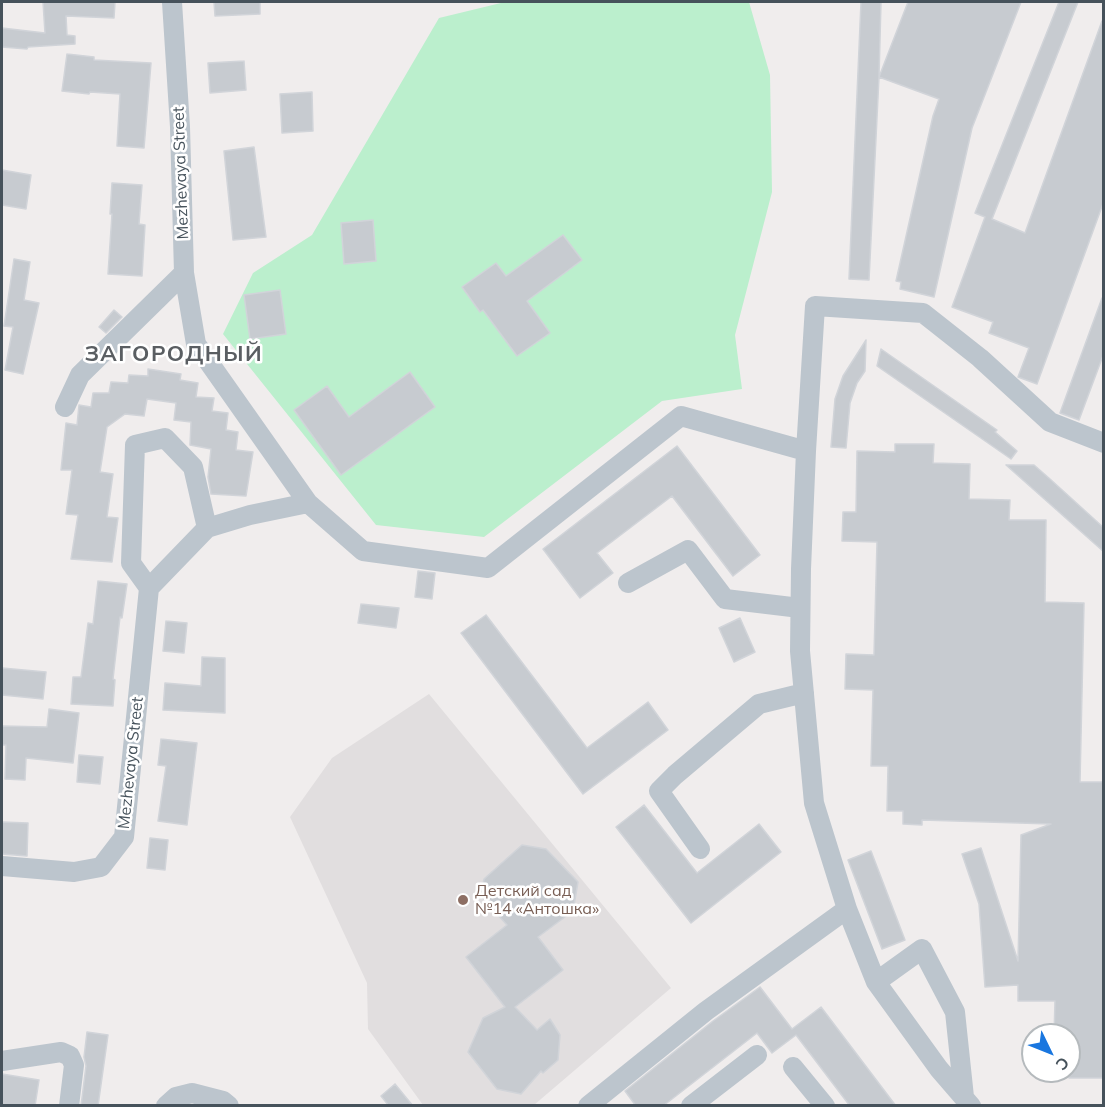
<!DOCTYPE html>
<meta charset="utf-8">
<style>
body{margin:0}
#map{position:relative;width:1105px;height:1107px;overflow:hidden;background:#f0eded;font-family:Mulish,sans-serif}
canvas{display:block}
.frame{position:absolute;inset:0;border:3px solid #46525b;pointer-events:none}
.north{position:absolute;left:1021px;top:1023px;width:60px;height:60px;box-sizing:border-box;background:#fff;border:2px solid #b5babd;border-radius:50%;rotate:133deg;font-size:16px;font-weight:700;line-height:24px;text-align:center;color:#46525b}
.north::after{content:'';display:block;margin:auto;width:21px;height:27px;background:#1976df;clip-path:polygon(50% 0,100% 100%,50% 72%,0 100%)}
</style>
<div id="map">
<canvas width="1105" height="1107"></canvas>
<div class="frame"></div>
<div class="north">С</div>
</div>
<script>
const g = document.querySelector('canvas').getContext('2d');
g.lineJoin = 'round';
function fill(path, color) { g.fillStyle = color; g.fill(path, 'evenodd'); }
const poly = rows => new Path2D(rows.map(r => 'M' + r).join(''));
function strokePath(path, color, width, dash) { g.strokeStyle = color; g.lineWidth = width; g.lineCap = dash ? 'butt' : 'round'; g.setLineDash(dash || []); g.stroke(path); }
function drawText(font, color, halo, rows, align = 'center') {
  g.font = font + ' Mulish,sans-serif'; g.lineWidth = 5; g.setLineDash([]); g.textBaseline = 'middle'; g.strokeStyle = halo; g.fillStyle = color; for (const [text, x, y, turn = 0] of rows) {
    g.save(); g.translate(x, y); g.rotate((+turn || 0) * Math.PI / 180); g.textAlign = isNaN(turn) ? turn : align; if (halo) g.strokeText(text, 0, 0); g.fillText(text, 0, 0); g.restore();
  }
}
fill(poly([
 [429,694,671,988,534,1105,423,1105,368,1029,367,983,290,817,332,758]
]), '#e1dedf');
fill(poly([
 [505,2,749,2,770,75,772,192,735,335,742,389,662,401,484,537,376,525,223,334,253,273,312,235,439,18]
]), '#bbefcd');
const building = poly([
 [43,2,115,2,114,18,66,16,67,35,75,36,75,44,28,47,27,49,2,47,2,28,45,33,43,2],
 [214,2,260,2,260,14,215,16,214,2],
 [861,2,881,2,879,77,869,280,849,279,861,2],
 [908,2,1021,2,972,128,934,297,900,289,901,282,896,281,933,116,939,99,879,77,908,2],
 [1059,2,1078,2,992,219,1025,233,1102,21,1104,22,1104,201,1037,384,1018,377,1029,348,989,333,993,322,952,307,985,217,975,213,1059,2],
 [67,54,94,57,94,60,151,63,144,148,117,146,120,94,90,92,89,94,62,91,67,54],
 [244,61,246,90,210,93,208,63,244,61],
 [312,92,313,131,282,133,280,94,312,92],
 [254,147,266,237,233,240,224,151,254,147],
 [2,170,31,175,26,209,2,205,2,170],
 [112,183,142,185,139,224,145,225,142,276,108,274,112,214,110,214,112,183],
 [373,220,376,261,344,264,341,223,373,220],
 [563,235,582,260,527,301,550,333,517,356,483,310,480,312,462,287,496,263,506,276,563,235],
 [14,259,30,262,24,300,39,303,23,374,5,370,13,327,4,326,14,259],
 [280,290,286,334,250,339,244,295,280,290],
 [1102,298,1104,299,1104,353,1079,420,1060,413,1102,298],
 [114,310,122,317,106,333,99,327,114,310],
 [866,340,865,371,857,383,850,403,846,448,831,447,835,399,843,376,866,340],
 [881,349,997,430,995,432,1017,451,1011,459,877,366,881,349],
 [148,369,181,374,180,380,198,383,196,397,214,398,212,411,228,413,226,430,238,432,236,450,253,452,246,496,211,494,208,477,211,449,190,445,191,422,174,420,176,403,147,399,144,416,125,414,107,427,100,472,113,474,107,517,118,518,112,562,71,559,78,515,66,514,72,470,61,470,66,423,77,425,79,405,91,407,93,393,109,393,111,382,128,383,129,375,148,376,148,369],
 [410,372,435,407,341,475,294,410,327,386,349,417,410,372],
 [895,444,934,444,933,463,970,464,969,499,1010,500,1009,520,1046,520,1045,602,1084,603,1080,782,1104,782,1104,1078,1069,1078,1069,1035,1054,1035,1055,1001,1018,1001,1018,985,985,987,979,904,962,854,981,848,1018,961,1021,835,1051,824,922,820,922,825,903,824,903,811,887,811,888,766,871,766,873,690,845,689,846,654,874,655,877,542,842,541,843,512,856,512,857,451,895,452,895,444],
 [677,446,760,555,733,576,672,496,597,553,613,573,580,598,543,549,677,446],
 [1006,465,1034,465,1050,479,1104,528,1104,552,1006,465],
 [418,571,435,573,432,599,415,597,418,571],
 [98,581,127,584,122,618,120,617,113,679,115,680,113,706,71,704,73,677,81,677,88,623,93,624,98,581],
 [361,604,399,608,396,628,358,623,361,604],
 [486,615,587,748,648,702,668,730,583,794,461,633,486,615],
 [740,618,755,652,734,662,719,628,740,618],
 [166,621,187,623,184,653,163,651,166,621],
 [202,657,225,658,225,713,163,710,165,683,201,686,202,657],
 [2,668,46,672,43,699,2,695,2,668],
 [49,709,79,713,73,763,26,758,25,780,5,779,6,745,2,745,2,726,47,727,49,709],
 [161,739,197,743,187,825,158,821,166,766,158,765,161,739],
 [79,755,103,757,100,784,77,782,79,755],
 [644,805,697,873,759,824,781,852,691,923,616,827,644,805],
 [2,822,28,823,27,856,2,854,2,822],
 [150,838,168,840,165,870,147,868,150,838],
 [522,845,546,849,578,882,573,911,538,937,563,970,515,1007,537,1030,550,1019,560,1035,558,1060,543,1073,541,1071,521,1094,497,1089,468,1052,483,1018,505,1007,466,957,507,925,481,896,484,879,522,845],
 [871,851,905,940,882,949,848,860,871,851],
 [760,987,792,1029,821,1007,896,1106,850,1106,796,1035,772,1053,757,1033,663,1106,636,1106,625,1091,713,1021,760,987],
 [87,1032,108,1035,98,1106,81,1106,86,1066,84,1057,87,1032],
 [2,1074,39,1080,35,1106,2,1106,2,1074],
 [395,1084,413,1106,389,1106,381,1096,395,1084]
]);
fill(building, '#c7cbd0');
strokePath(building, '#d1d4d9', 1.5);
strokePath(poly([
 [172,2,180,127,184,273,196,344,308,503,363,551,488,568,681,416,806,451],
 [65,407,80,375,184,273],
 [628,583,688,550,725,599,800,608],
 [149,588,131,563,135,445,165,438,193,467,207,528,250,515,308,503],
 [149,588,207,528],
 [700,849,659,791,675,775,759,704,804,693],
 [2,866,74,872,101,867,124,837,149,588],
 [876,982,922,949,955,1012,964,1097],
 [2,1061,61,1052,70,1056,74,1065,69,1106],
 [793,1067,825,1106],
 [166,1106,176,1097,192,1093,223,1101,229,1106],
 [588,1106,706,1011,847,909],
 [691,1106,757,1055],
 [971,1106,939,1069,876,982,847,909,814,803,800,651,801,569,806,451,815,306,923,313,980,358,1050,422,1104,443]
]), '#bcc5cd', 20);
for (const [x, y, r, color] of [
 [463,900,6,"#8d6e63"]
]) { const dot = new Path2D(); dot.arc(x, y, r, 0, 2 * Math.PI); g.fillStyle = color; g.fill(dot); strokePath(dot, '#fff', 2); }
drawText('16px', '#46525b', '#fff', [
 ["Mezhevaya Street",181,173,-92],
 ["Mezhevaya Street",131,763,-84]
]);
drawText('16px', '#785e54', '#fff', [
 ["Детский сад",475,891],
 ["№14 «Антошка»",475,909]
], 'left');
g.letterSpacing = '1.5px';
drawText('bold 22px', '#5a5e62', '#fff', [
 ["ЗАГОРОДНЫЙ",174,354]
]);
g.letterSpacing = '0px';
</script>
